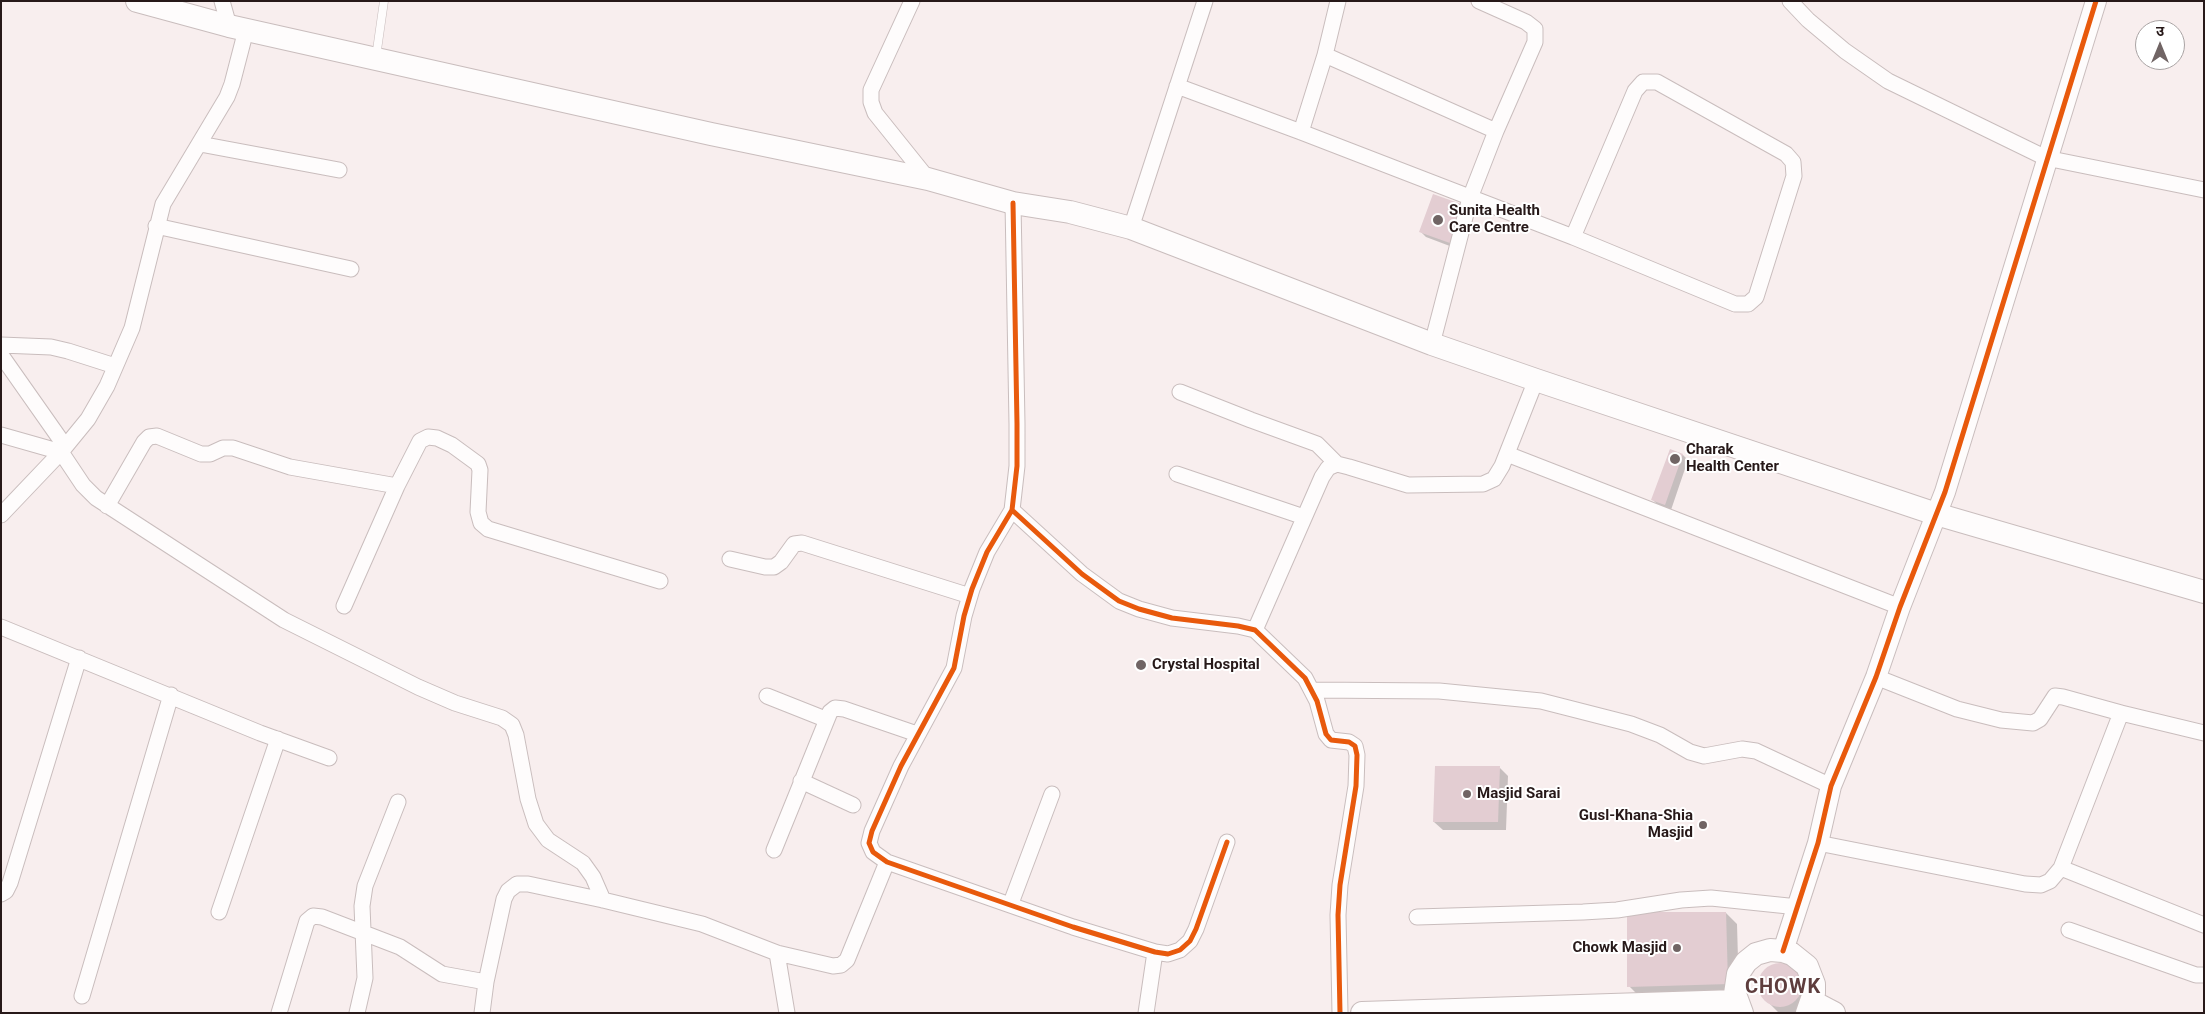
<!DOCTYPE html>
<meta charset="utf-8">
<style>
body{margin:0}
#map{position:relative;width:2205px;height:1014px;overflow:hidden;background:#f8eeee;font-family:Roboto,"Noto Sans Devanagari",sans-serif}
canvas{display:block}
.frame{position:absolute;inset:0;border:2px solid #271919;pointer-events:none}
.north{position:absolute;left:2135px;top:20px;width:50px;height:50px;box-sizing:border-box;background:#fff;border:1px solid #a9a3a3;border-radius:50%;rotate:0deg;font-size:14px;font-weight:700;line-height:20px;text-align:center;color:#271919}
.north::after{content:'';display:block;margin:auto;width:18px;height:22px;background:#706464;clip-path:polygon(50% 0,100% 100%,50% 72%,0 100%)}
</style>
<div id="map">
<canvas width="2205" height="1014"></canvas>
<div class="frame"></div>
<div class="north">उ</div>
</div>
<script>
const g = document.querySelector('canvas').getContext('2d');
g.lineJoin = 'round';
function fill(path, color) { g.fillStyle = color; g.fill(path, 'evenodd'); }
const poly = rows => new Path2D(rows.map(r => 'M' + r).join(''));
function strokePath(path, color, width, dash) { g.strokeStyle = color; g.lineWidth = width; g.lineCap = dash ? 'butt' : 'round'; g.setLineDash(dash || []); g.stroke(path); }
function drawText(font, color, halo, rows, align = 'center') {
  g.font = font + ' Roboto,sans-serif'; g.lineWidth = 4; g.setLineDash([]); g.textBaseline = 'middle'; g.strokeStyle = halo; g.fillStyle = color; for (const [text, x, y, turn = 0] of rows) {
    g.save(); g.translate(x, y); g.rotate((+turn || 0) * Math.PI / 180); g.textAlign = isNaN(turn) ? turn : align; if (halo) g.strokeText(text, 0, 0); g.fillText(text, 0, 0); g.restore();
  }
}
fill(poly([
 [1463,206,1455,248,1426,237,1421,232],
 [1670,450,1683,455,1688,460,1671,510,1658,505,1653,500],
 [1500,768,1508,776,1506,830,1443,830,1434,822],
 [1726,913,1737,924,1739,994,1640,997,1629,986],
 [1780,964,1793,968,1807,981,1797,1013,1778,1012,1764,998,1759,986,1763,973,1774,965]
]), '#0003');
fill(poly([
 [1433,194,1464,205,1450,243,1419,232],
 [1670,449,1683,454,1665,505,1651,500],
 [1435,766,1500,766,1498,822,1433,822],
 [1627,912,1726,912,1728,984,1627,987],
 '1758 985a22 22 0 1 1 44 0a22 22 0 1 1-44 0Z'
]), '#e3cdd2');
const lane = poly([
 [376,57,384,1]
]);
const street = poly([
 [222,1,229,26],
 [912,1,871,90,871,102,875,113,928,179],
 [1790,1,1808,20,1845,51,1888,81,2046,158,2204,190],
 [1325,55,1496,131],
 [1643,82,1657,82,1786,154,1793,162,1794,176,1756,297,1748,304,1735,304,1573,237,1635,91,1643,82],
 [1177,86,1301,132,1573,237],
 [1301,132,1325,55,1338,1],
 [200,144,339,170],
 [1013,203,1017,424,1017,466,1012,510,1082,574,1119,601,1139,609,1172,618,1238,626,1255,630,1305,678,1317,701,1326,734,1331,740,1349,742,1355,746,1357,755,1356,786,1340,885,1338,915,1340,1013],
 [156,226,351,269],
 [1131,228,1205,1],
 [1432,344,1470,198,1496,131,1535,42,1535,29,1526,22,1479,1],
 [1,345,51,347,68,351,115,366],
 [1,355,65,446],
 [1180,392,1251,420,1317,444,1337,464],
 [1,435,61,452,83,485,96,498,284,620,418,687,455,703,502,718,512,725,516,735,528,799,536,824,548,840,583,863,593,877,603,900],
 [1507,454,1900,607],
 [1177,474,1304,517],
 [107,506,144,442,149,437,157,436,201,454,210,454,223,448,233,448,290,467,397,486],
 [1012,510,987,552,972,589,964,616,954,668,901,766,872,831,869,843,873,852,887,862,1073,927,1155,952,1168,954,1180,950,1190,941,1196,929,1227,842],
 [1,515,61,452,88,419,107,386,132,328,163,204,227,97,232,84,246,30],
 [730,559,765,567,774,567,781,562,794,544,802,543,970,596],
 [344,606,397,486,420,441,428,437,437,438,452,445,478,464,480,470,478,512,481,523,488,529,660,581],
 [1,627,260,733,329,758],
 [1255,630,1322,477,1328,468,1337,464,1349,467,1408,485,1483,484,1494,479,1502,466,1536,380],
 [1876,677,1957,709,2001,720,2033,723,2040,719,2055,696,2063,697,2121,713],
 [1312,690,1439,691,1541,701,1631,724,1660,735,1690,752,1704,756,1742,749,1756,751,1831,786],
 [767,696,825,719],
 [801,781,853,805],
 [1818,843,2025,884,2041,885,2050,881,2061,868,2121,713,2204,733],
 [774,850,830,712,835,708,844,709,917,734],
 [2061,868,2204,925],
 [1,894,6,891,10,883,79,658],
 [1011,903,1052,794],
 [219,912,278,739],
 [1417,917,1583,912,1617,910,1681,900,1711,898,1798,907],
 [2069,930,2196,975,2204,975],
 [777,953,787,1013],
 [82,996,171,695],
 [279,1013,307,921,313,916,322,917,400,947,442,974,486,982],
 [357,1013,365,978,362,906,365,886,398,802],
 [482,1013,486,982,504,899,508,891,517,884,528,884,603,900,702,924,777,953,833,966,841,965,847,960,887,862],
 [1146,1013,1155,952]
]);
const secondary = poly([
 [1783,951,1818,843,1831,786,1876,677,1900,607,1945,492,2096,1]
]);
const primary = poly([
 [137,1,229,26,711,134,928,179,1013,203,1070,212,1131,228,1432,344,1536,380,1936,514,2204,592],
 [1813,1002,1834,1013],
 [1362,1013,1736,1001],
 [1742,1013,1735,994,1738,974,1746,962,1756,954,1770,950,1783,951,1792,954,1807,966,1814,984,1814,993,1807,1013]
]);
strokePath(lane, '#c9bdbd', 9);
strokePath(street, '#c9bdbd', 17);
strokePath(secondary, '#c9bdbd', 22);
strokePath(primary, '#c9bdbd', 24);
strokePath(lane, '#fefcfc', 8);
strokePath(street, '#fefcfc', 15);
strokePath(secondary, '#fefcfc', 20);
strokePath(primary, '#fefcfc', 22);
strokePath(poly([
 [1013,203,1017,424,1017,466,1012,510,1082,574,1119,601,1139,609,1172,618,1238,626,1255,630,1305,678,1317,701,1326,734,1331,740,1349,742,1355,746,1357,755,1356,786,1340,885,1338,915,1340,1013],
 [1012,510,987,552,972,589,964,616,954,668,901,766,872,831,869,843,873,852,887,862,1073,927,1155,952,1168,954,1180,950,1190,941,1196,929,1227,842],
 [1783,951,1818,843,1831,786,1876,677,1900,607,1945,492,2096,1]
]), '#e8590c', 5);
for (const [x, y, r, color] of [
 [1438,220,6,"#706464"],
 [1675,459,6,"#706464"],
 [1141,665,6,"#706464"],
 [1467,794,5,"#706464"],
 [1703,825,5,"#706464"],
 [1677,948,5,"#706464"]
]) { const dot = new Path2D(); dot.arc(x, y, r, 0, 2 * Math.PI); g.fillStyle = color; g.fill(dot); strokePath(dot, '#fff', 2); }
drawText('bold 15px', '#271919', '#fff', [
 ["Sunita Health",1449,211],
 ["Care Centre",1449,228],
 ["Charak",1686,450],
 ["Health Center",1686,467],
 ["Crystal Hospital",1152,665],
 ["Masjid Sarai",1477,794],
 ["Gusl-Khana-Shia",1693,816,"right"],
 ["Masjid",1693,833,"right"],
 ["Chowk Masjid",1667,948,"right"]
], 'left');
g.letterSpacing = '1px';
drawText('bold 20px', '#5e3d3d', '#fff', [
 ["CHOWK",1783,988]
]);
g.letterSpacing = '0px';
</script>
